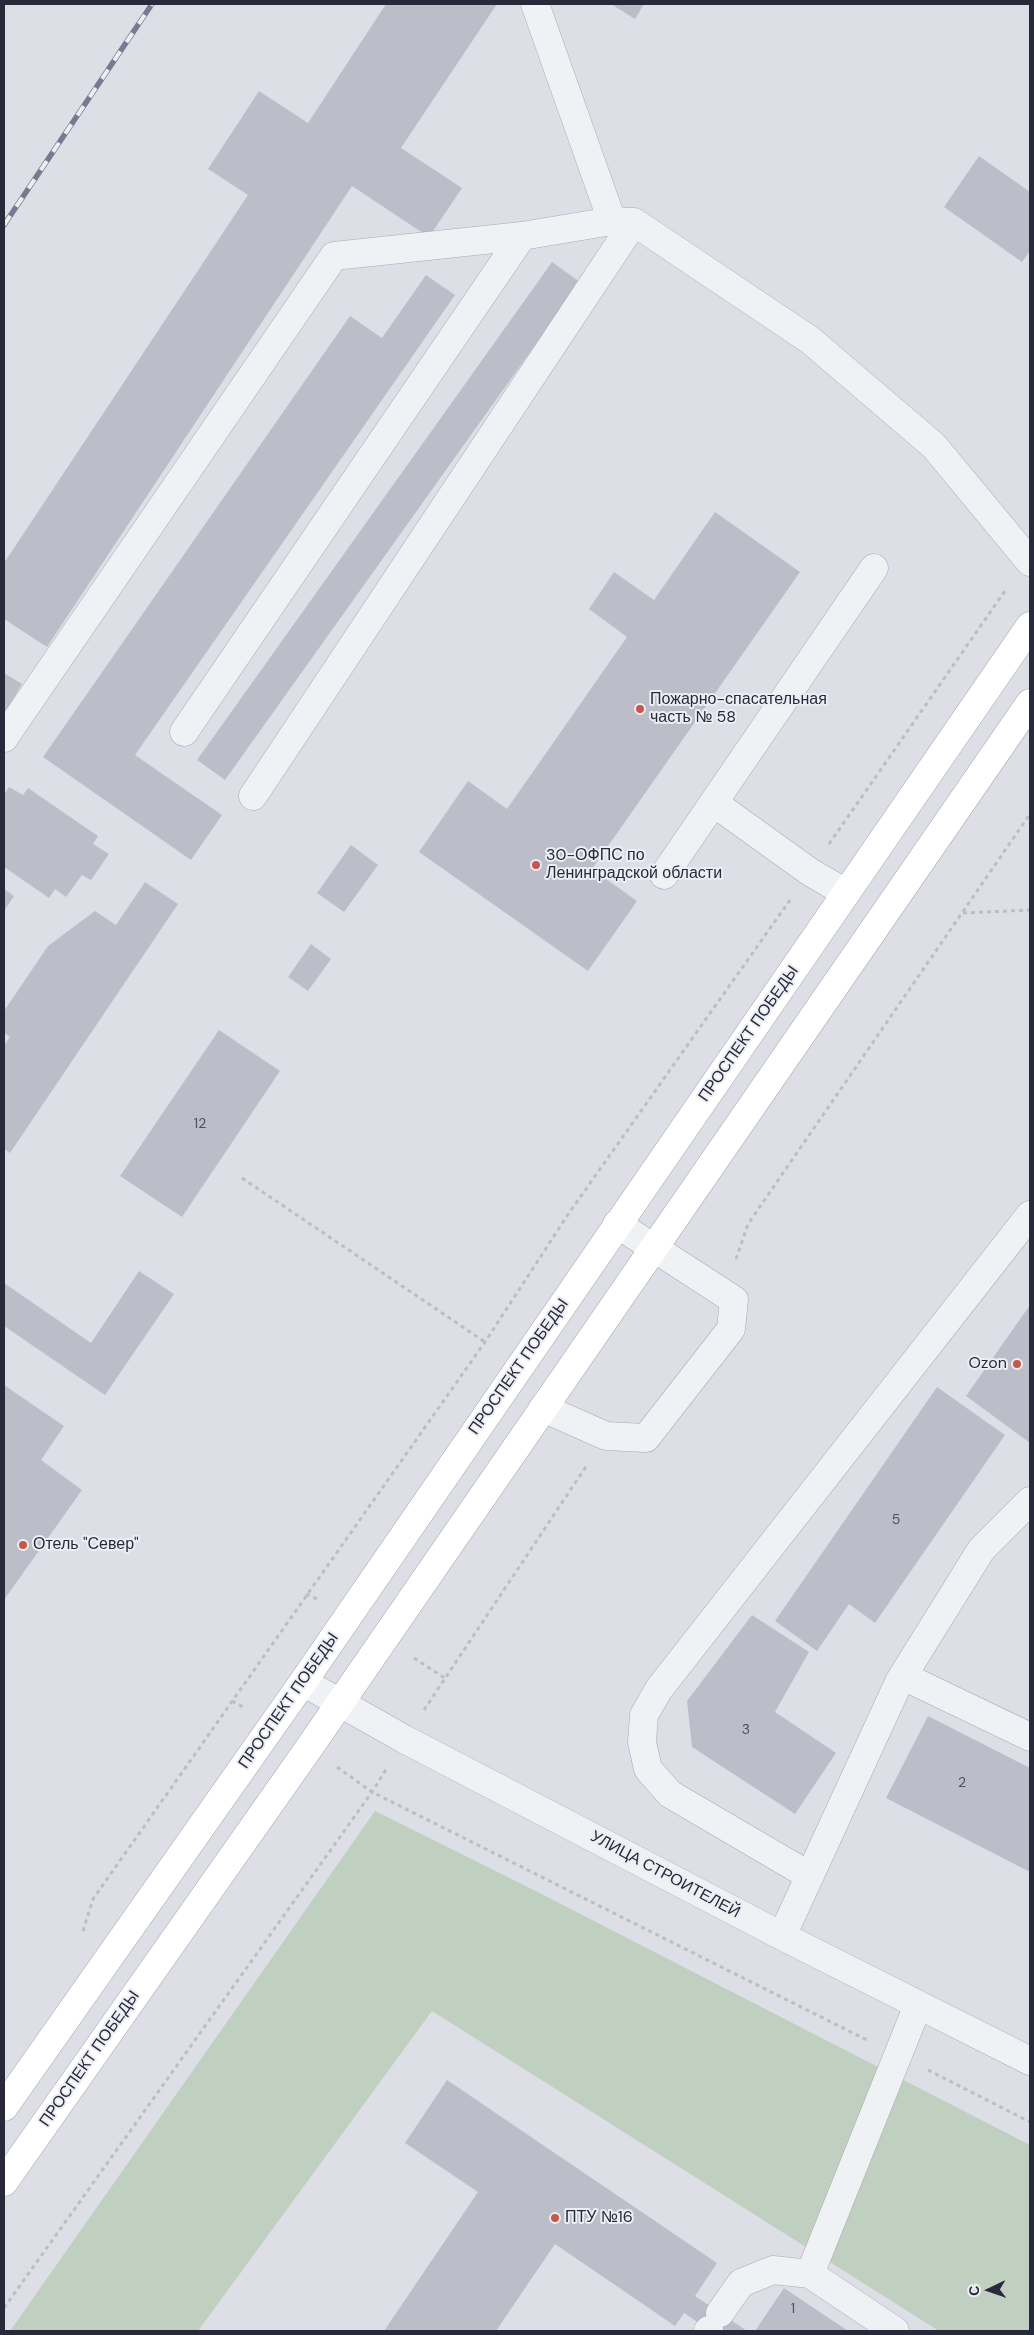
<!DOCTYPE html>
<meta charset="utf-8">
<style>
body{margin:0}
#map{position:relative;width:1034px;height:2335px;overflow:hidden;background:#dedfe6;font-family:"DM Sans",sans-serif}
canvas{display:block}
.frame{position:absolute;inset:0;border:5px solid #282a3c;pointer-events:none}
.north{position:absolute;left:964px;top:2265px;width:50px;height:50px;-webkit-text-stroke:4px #edeef4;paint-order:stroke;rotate:267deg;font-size:14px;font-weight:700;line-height:20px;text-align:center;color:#282a3c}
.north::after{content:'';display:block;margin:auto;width:18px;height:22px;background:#282a3c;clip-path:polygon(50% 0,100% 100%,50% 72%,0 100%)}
</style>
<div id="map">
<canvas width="1034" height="2335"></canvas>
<div class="frame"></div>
<div class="north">С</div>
</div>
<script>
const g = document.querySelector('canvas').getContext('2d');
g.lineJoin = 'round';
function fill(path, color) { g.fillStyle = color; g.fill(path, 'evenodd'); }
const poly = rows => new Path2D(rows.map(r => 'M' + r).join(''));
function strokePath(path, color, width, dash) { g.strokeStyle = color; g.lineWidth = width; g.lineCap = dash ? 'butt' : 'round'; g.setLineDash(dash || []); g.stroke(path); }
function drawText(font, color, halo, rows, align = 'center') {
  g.font = font + ' "DM Sans",sans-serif'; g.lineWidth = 4; g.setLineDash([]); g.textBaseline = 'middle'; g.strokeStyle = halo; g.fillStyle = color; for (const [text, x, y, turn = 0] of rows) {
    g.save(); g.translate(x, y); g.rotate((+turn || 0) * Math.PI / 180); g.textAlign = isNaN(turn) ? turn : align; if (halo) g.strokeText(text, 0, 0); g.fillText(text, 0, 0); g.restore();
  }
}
fill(poly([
 [375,1811,524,1885,1030,2145,1030,2331,939,2331,432,2011,198,2331,10,2331]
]), '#c0d0c0');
fill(poly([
 [386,4,497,4,401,148,462,188,429,237,352,186,47,647,4,619,4,563,248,195,208,169,259,91,308,123],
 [611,4,644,4,635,19],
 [979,156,1030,192,1030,251,1022,262,944,207],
 [552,262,580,282,225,780,197,760],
 [426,275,455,295,135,755,222,815,191,860,43,757,350,316,382,338],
 [715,512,800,572,592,869,637,901,588,971,419,852,468,781,507,809,627,637,589,609,614,572,654,600],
 [4,673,22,684,4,714],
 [9,787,23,795,28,788,98,836,93,844,109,854,91,880,82,875,66,897,55,889,49,898,4,867,4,795],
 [351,845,378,865,344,912,317,893],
 [145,882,178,904,10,1153,4,1149,4,1045,10,1037,4,1033,4,1011,48,946,95,911,116,925],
 [4,889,14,896,4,911],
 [311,944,331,959,308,991,288,977],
 [219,1030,280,1071,182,1217,120,1176],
 [139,1271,174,1294,105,1395,4,1326,4,1283,91,1343],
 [1030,1305,1030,1443,966,1396],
 [4,1385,64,1426,41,1460,82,1490,4,1600],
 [937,1387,1005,1435,875,1623,849,1604,817,1651,775,1621],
 [752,1615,809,1652,775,1712,836,1753,795,1814,692,1747,687,1701],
 [928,1716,1030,1768,1030,1872,886,1798],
 [447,2080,717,2263,695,2296,747,2331,711,2331,684,2313,675,2326,555,2244,496,2331,384,2331,478,2192,405,2143],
 [784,2288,848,2331,755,2331]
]), '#bcbdc9');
const minor = poly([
 [535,4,612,221],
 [184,732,522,236],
 [4,738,334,256,522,236,612,221,634,222,810,340,934,446,1030,562],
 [253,796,634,222],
 [714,803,810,872,846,893],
 [664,875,874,568],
 [543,1408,606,1436,646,1438,731,1329,734,1300,617,1224],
 [903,1676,1030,1737],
 [303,1682,404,1739,782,1936,1030,2061],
 [810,1876,670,1794,648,1769,642,1742,644,1715,659,1689,1030,1215],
 [782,1936,899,1682,981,1550,1030,1501],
 [810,2274,918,2005],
 [720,2313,741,2283,773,2270,810,2274,895,2331],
 [708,2331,709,2330]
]);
const major = poly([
 [4,2107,303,1682,1030,626],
 [4,2182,309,1748,1030,703]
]);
strokePath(minor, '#a7a9b3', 29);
strokePath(major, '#9ea1b1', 29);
strokePath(poly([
 [829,844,1007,588],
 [963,913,1030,910],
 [242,1178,485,1342],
 [736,1259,748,1224,1030,814],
 [306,1594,317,1599],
 [414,1658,446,1679],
 [232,1701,243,1707],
 [424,1710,587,1465],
 [337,1767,372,1792,867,2040],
 [83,1931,93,1899,485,1342,569,1213,790,900],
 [928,2070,1030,2122],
 [4,2308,372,1792,387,1768]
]), '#bcbdc5', 3, [4, 4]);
strokePath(minor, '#f0f1f5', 28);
strokePath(major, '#fff', 28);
const rail = poly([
 [4,225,152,4]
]);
strokePath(rail, '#787b8f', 5.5);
strokePath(rail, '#edeef4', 4, [11]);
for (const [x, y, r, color] of [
 [640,709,5,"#c4584a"],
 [536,865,5,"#c4584a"],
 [1017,1364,5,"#c4584a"],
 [23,1545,5,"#c4584a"],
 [555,2218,5,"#c4584a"]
]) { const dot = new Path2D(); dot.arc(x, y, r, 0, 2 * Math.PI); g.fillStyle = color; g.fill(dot); strokePath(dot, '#edeef4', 2); }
drawText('14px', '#4d4f5f', null, [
 ["12",200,1124],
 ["5",896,1520],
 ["3",746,1730],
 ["2",962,1783],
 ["1",793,2309]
]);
drawText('16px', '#282a3c', '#edeef4', [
 ["Пожарно-спасательная",650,700],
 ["часть № 58",650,718],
 ["30-ОФПС по",546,856],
 ["Ленинградской области",546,874],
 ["Ozon",1007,1364,"right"],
 ["Отель \"Север\"",33,1545],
 ["ПТУ №16",565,2218]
], 'left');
drawText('16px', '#282a3c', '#edeef4', [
 ["ПРОСПЕКТ ПОБЕДЫ",749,1034,-55],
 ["ПРОСПЕКТ ПОБЕДЫ",519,1367,-55],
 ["ПРОСПЕКТ ПОБЕДЫ",289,1701,-55],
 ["УЛИЦА СТРОИТЕЛЕЙ",665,1875,28],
 ["ПРОСПЕКТ ПОБЕДЫ",90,2059,-55]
]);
</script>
